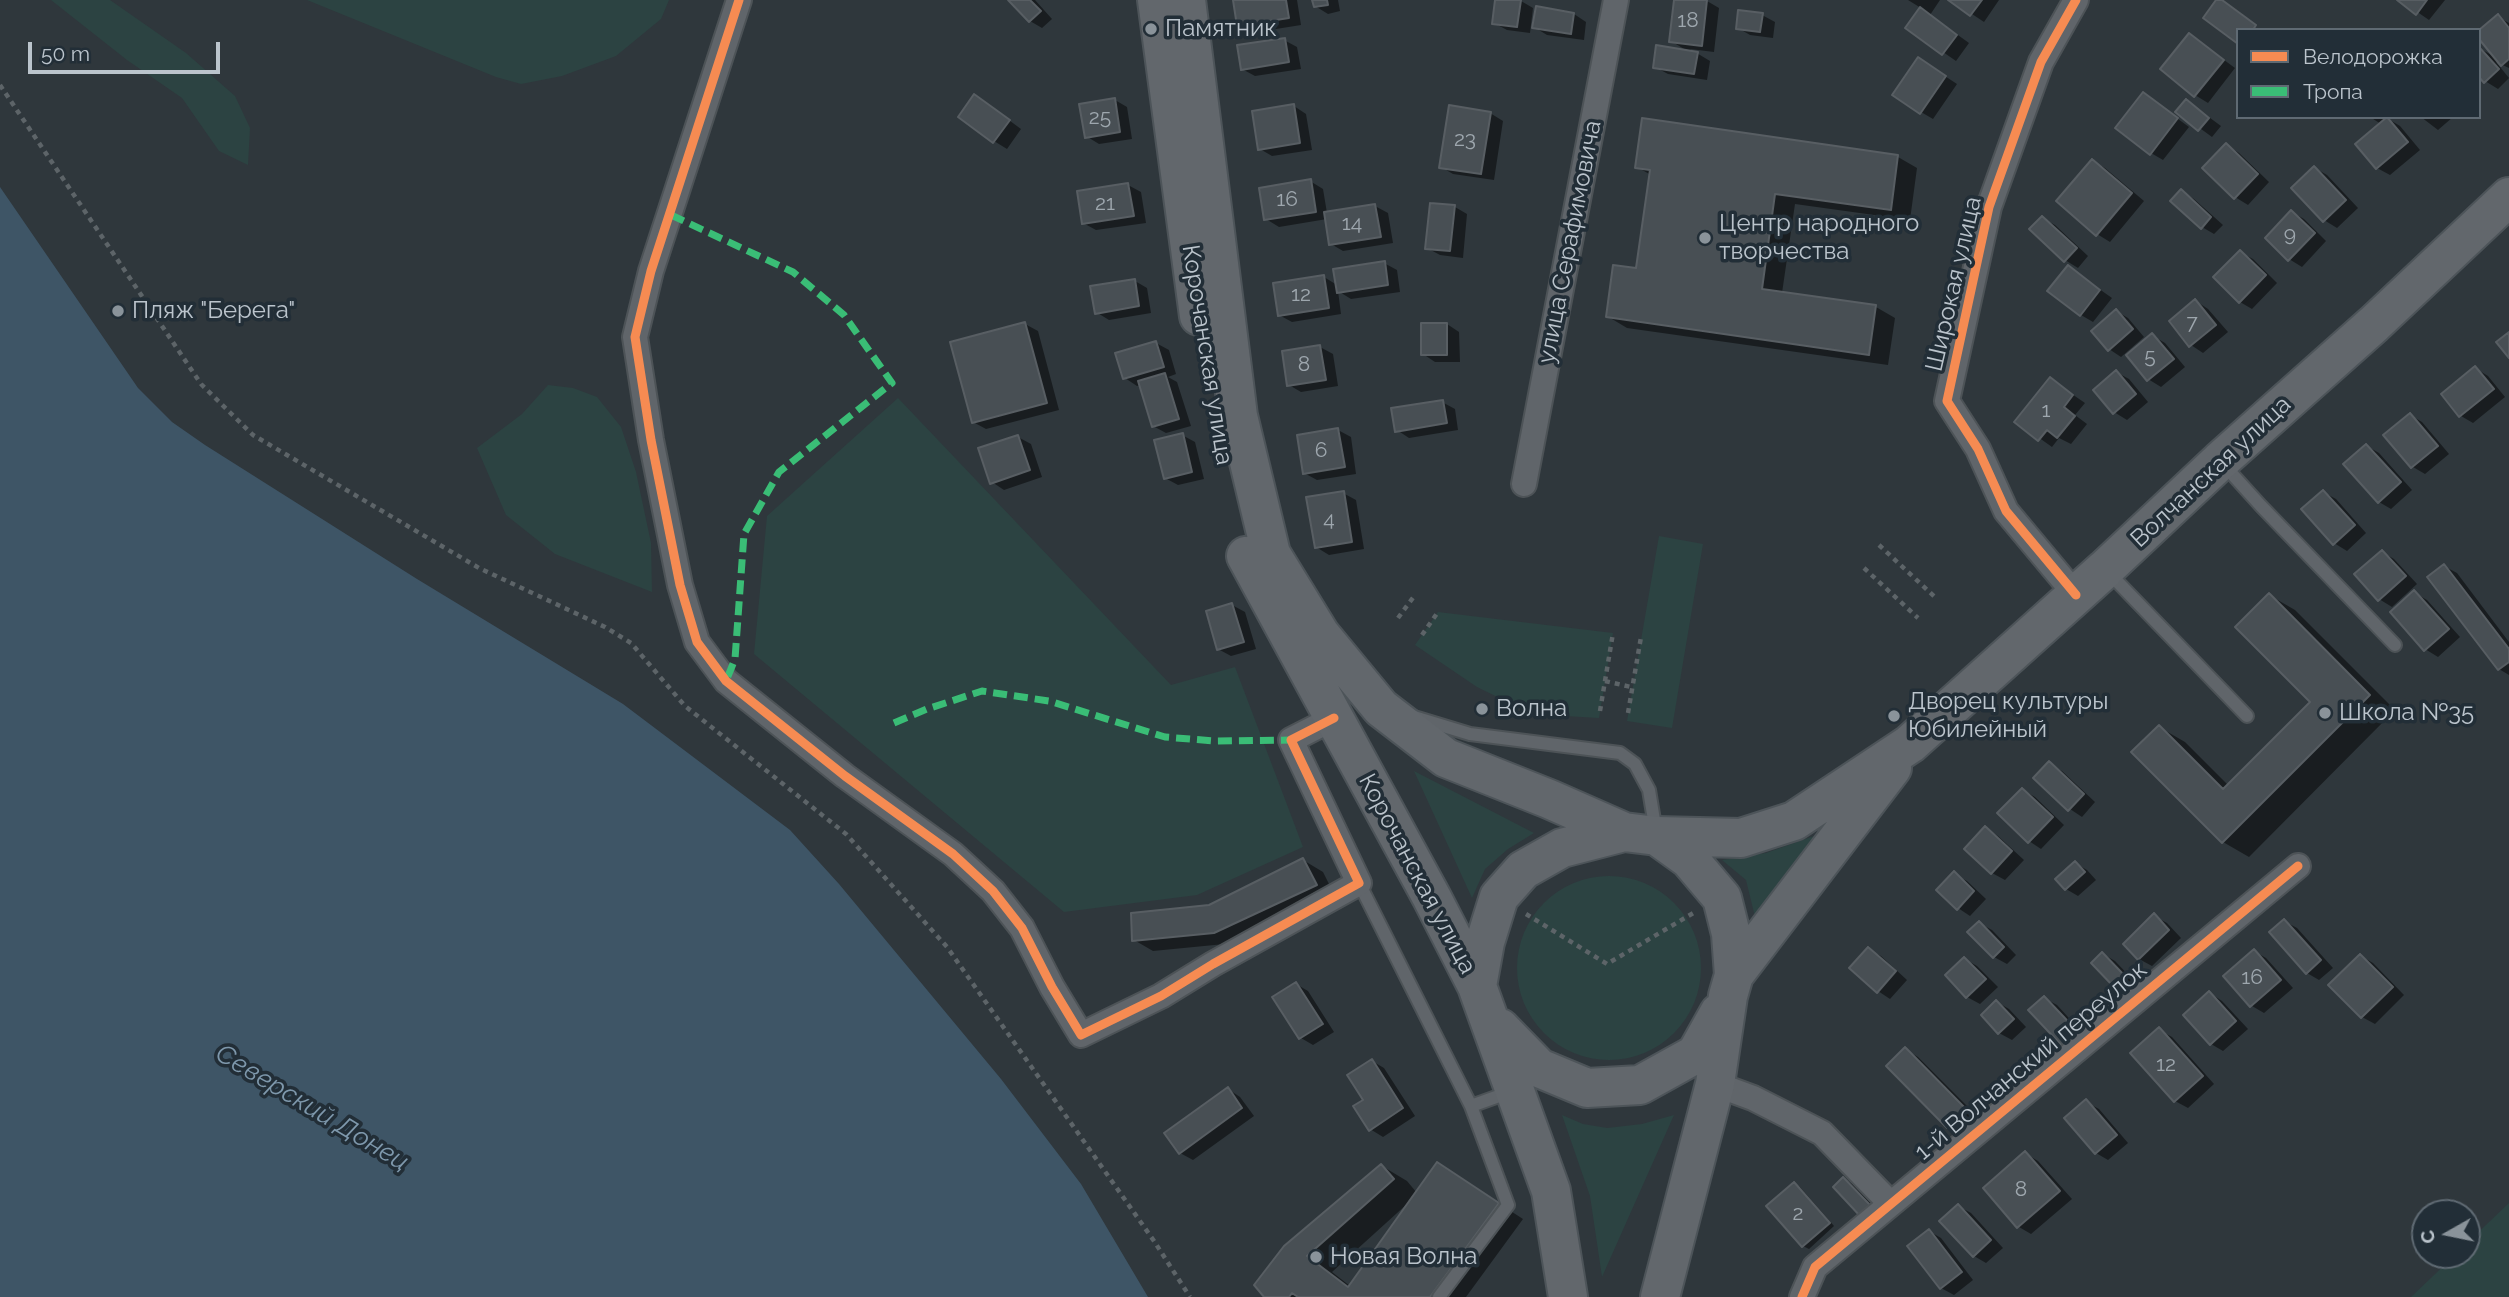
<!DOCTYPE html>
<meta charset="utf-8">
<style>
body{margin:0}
#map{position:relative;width:2509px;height:1297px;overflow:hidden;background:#2f373c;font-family:Raleway,sans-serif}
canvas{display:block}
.legend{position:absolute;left:2236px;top:28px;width:245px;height:91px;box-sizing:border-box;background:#222e37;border:2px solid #5f6a73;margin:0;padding:9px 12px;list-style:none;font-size:21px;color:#bbc4cc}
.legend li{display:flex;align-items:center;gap:14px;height:35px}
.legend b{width:35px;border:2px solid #5f6a73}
.north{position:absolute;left:2411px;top:1199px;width:70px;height:70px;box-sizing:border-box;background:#222e37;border:2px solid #5f6a73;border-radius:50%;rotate:261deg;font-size:19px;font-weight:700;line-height:28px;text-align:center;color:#bbc4cc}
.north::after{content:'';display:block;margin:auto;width:24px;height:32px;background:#8a939a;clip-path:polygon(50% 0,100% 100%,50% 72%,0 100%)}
.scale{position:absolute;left:28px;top:42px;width:192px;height:32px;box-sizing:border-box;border:4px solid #bbc4cc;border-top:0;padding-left:9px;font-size:21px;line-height:24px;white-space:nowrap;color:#bbc4cc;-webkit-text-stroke:5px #222e37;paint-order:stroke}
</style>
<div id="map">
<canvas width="2509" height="1297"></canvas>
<ul class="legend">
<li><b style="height:9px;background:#f68b52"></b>Велодорожка</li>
<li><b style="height:9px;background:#3abd76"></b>Тропа</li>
</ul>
<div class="north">С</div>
<div class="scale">50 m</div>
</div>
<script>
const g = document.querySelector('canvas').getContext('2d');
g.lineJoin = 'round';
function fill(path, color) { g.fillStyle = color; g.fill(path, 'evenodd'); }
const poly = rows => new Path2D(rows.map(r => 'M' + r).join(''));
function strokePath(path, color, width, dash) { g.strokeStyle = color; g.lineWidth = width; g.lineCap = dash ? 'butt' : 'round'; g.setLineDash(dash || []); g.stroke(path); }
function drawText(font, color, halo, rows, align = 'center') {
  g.font = font + ' Raleway,sans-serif'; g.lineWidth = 7; g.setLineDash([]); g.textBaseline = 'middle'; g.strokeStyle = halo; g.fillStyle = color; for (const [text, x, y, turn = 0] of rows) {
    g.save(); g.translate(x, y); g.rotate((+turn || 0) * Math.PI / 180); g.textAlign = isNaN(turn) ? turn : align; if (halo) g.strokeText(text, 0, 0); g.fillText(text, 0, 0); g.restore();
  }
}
fill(poly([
 [51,0,110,0,186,53,235,96,250,128,248,165,219,151,182,98,127,60],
 [307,0,669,0,661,19,616,56,562,76,521,84,496,77],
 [548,385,573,388,597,397,621,427,636,472,651,543,652,592,555,554,506,515,477,448,522,414],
 [898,398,1171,685,1235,667,1303,847,1197,895,1064,912,754,654,767,516],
 [1659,536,1703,544,1672,728,1627,721],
 [1438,612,1613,633,1599,718,1532,714,1477,687,1415,645],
 [1414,771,1534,833,1508,849,1485,869,1472,898],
 [1814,836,1756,921,1746,880,1722,860,1766,853],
 '1517 968a92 92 0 1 1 184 0a92 92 0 1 1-184 0Z',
 [1562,1115,1583,1124,1607,1128,1642,1124,1674,1115,1602,1277,1590,1196],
 [2509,1203,2509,1297,2411,1297,2455,1255,2467,1255,2467,1243]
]), '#2c4342');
fill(poly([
 [0,187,138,388,172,422,205,445,417,579,623,704,790,830,839,884,1001,1079,1081,1184,1148,1297,0,1297]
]), '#3e5566');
fill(poly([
 [1010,0,1035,0,1052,19,1042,28,1030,21],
 [1235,0,1297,0,1301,25,1251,33,1239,25],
 [1314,0,1338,0,1340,11,1328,14,1315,6],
 [1497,0,1521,1,1533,8,1530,33,1507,30,1494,23],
 [1676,0,1707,1,1719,8,1714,52,1690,49,1710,61,1707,80,1668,74,1655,67,1689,52,1671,41],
 [1908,0,1940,0,1930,15,1969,43,1956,61,1907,27,1921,8],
 [1951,0,1999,0,1984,22],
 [2400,0,2445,0,2429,20],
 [1574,14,1586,22,1584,40,1547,35,1534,27],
 [1762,15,1775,22,1773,38,1750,35,1738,28],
 [2498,17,2509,23,2509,68,2496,62,2509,78,2498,89,2485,81,2479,48,2497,58],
 [2190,35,2235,68,2208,103,2195,95],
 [1284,40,1297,47,1301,69,1255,76,1242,69],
 [1931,67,1957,84,1933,119,1921,112],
 [2144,94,2189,127,2163,160,2151,153],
 [1115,100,1127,107,1132,139,1099,144,1086,136],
 [2187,101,2221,126,2212,137,2178,112],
 [987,104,1021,129,1007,149,994,141],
 [1294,106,1306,114,1312,150,1272,156,1260,149],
 [1490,113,1503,121,1494,180,1453,174,1441,167],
 [2370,117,2392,117,2390,120,2400,126,2420,150,2390,175,2377,168,2381,124],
 [2421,117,2453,117,2438,130],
 [1643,120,1898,157,1917,168,1910,220,1795,204,1782,293,1876,307,1895,318,1888,365,1627,328,1607,316,1638,270,1651,175,1637,167],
 [2227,145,2239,153,2269,182,2248,205,2235,197],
 [2093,161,2105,168,2144,201,2110,242,2097,234],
 [2315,168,2327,175,2358,208,2337,228,2324,220],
 [1310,181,1323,189,1327,213,1375,206,1388,213,1393,243,1343,251,1331,244,1327,219,1279,227,1266,219],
 [1128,185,1141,192,1146,223,1096,230,1083,223],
 [2181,191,2194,199,2223,225,2214,234,2202,227],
 [1455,207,1467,214,1463,258,1440,255,1427,248],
 [2292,212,2304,219,2326,241,2302,267,2289,259],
 [2042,218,2055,225,2088,256,2078,268,2065,260],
 [2240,252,2253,259,2277,283,2252,309,2240,302],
 [1384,263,1397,270,1400,292,1351,299,1338,291,1341,314,1292,322,1279,315,1324,277,1337,285],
 [2068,267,2112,298,2093,322,2081,315],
 [1135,281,1147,288,1151,313,1109,320,1096,312],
 [2196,301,2208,309,2228,332,2203,353,2191,345],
 [2116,311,2128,318,2144,337,2121,357,2109,349],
 [1025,324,1038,331,1059,410,986,429,973,422],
 [1447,324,1459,332,1460,362,1435,362,1423,354],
 [2153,336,2165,343,2185,367,2161,387,2148,379],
 [1156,343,1169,350,1176,374,1168,377,1177,382,1191,426,1166,433,1153,426,1141,385,1137,386,1125,378],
 [1320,347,1333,354,1338,386,1301,392,1289,385],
 [2475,368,2488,376,2505,397,2473,423,2461,416,2443,394],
 [2116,372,2129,379,2148,402,2127,420,2114,412],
 [2050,379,2085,403,2075,415,2087,424,2071,444,2059,438,2052,447,2017,422],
 [1442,402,1455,409,1458,430,1409,438,1397,430],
 [2410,415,2422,422,2449,454,2425,474,2413,467,2386,435],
 [1338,430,1351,437,1356,474,1317,480,1304,473],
 [1182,435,1195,442,1204,479,1178,485,1165,478],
 [1018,437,1031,444,1042,477,1004,490,992,482],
 [2367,446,2379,453,2412,490,2391,509,2379,502],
 [2323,492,2336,499,2366,533,2347,551,2334,543],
 [1343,493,1356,500,1364,549,1329,555,1316,547],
 [2382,552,2394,559,2417,584,2392,607,2379,599],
 [2444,566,2457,573,2509,642,2509,675,2499,669,2429,577],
 [2415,593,2427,600,2460,637,2438,657,2425,649],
 [2269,595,2295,610,2395,710,2249,857,2223,842,2159,727,2185,742,2229,786,2313,702],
 [1232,605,1245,612,1256,649,1231,656,1218,649],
 [2049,764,2062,771,2095,802,2082,817,2070,809,2036,778],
 [2023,790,2035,797,2064,825,2041,849,2029,841],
 [1986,828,1998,836,2024,860,2005,880,1992,873],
 [1303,860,1323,872,1335,896,1235,943,1153,951,1134,940,1209,906],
 [2075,863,2087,870,2096,880,2078,896,2066,889],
 [1954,874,1967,881,1986,899,1970,916,1958,908],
 [2154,916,2167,923,2181,938,2152,966,2139,959],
 [2284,921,2297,928,2333,968,2319,980,2307,973],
 [1979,923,1992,930,2016,955,2007,964,1994,957],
 [1868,949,1881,956,1907,980,1890,999,1878,991],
 [2254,951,2266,958,2293,988,2264,1013,2252,1006,2225,976],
 [2103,954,2115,961,2136,983,2126,992,2114,984],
 [2361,956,2373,963,2404,995,2375,1024,2362,1017,2331,985],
 [1965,959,1977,966,1998,987,1980,1004,1967,997,1947,976],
 [1296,984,1308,991,1334,1032,1313,1045,1301,1038],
 [2210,993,2222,1001,2248,1029,2223,1051,2211,1044],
 [2044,998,2057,1005,2090,1041,2031,1010],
 [1997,1002,2009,1009,2026,1027,2012,1040,1999,1033,1983,1015],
 [2159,1030,2172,1037,2214,1084,2188,1108,2175,1101],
 [1905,1049,1918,1057,1978,1117,1961,1134,1948,1126],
 [1372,1061,1384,1068,1415,1116,1383,1137,1370,1129,1365,1101],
 [1228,1089,1240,1097,1254,1116,1193,1160,1180,1153],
 [2086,1102,2099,1109,2128,1143,2108,1160,2096,1153],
 [2025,1153,2038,1161,2072,1199,2031,1234,2019,1227,1985,1188],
 [1438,1164,1523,1219,1466,1297,1266,1297,1382,1166,1407,1181,1417,1193],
 [1407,1204,1350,1286,1332,1272],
 [1844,1179,1856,1186,1883,1215,1835,1187],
 [1795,1184,1800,1187,1834,1226,1809,1249,1803,1246],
 [1958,1206,1971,1213,2003,1248,1986,1263,1974,1256],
 [1929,1231,1941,1238,1973,1280,1954,1295,1941,1288]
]), '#0007');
const building = poly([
 [1008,0,1030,0,1041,11,1029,22,1008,0],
 [1233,0,1286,0,1289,18,1237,26,1233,0],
 [1312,0,1327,0,1328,5,1314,7,1312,0],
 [1495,0,1521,0,1517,27,1492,24,1495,0],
 [1674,0,1707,0,1702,46,1669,42,1674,0],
 [1948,0,1982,0,1970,16,1948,0],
 [2216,0,2222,0,2256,25,2253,30,2238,30,2238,44,2203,18,2216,0],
 [2397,0,2427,0,2416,15,2397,0],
 [1536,6,1574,13,1571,34,1532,28,1536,6],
 [1920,7,1957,35,1942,55,1905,28,1920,7],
 [1738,10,1763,13,1760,32,1736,29,1738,10],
 [2498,14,2509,28,2509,59,2501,66,2479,39,2479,30,2498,14],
 [2189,33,2224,60,2194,97,2160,69,2189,33],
 [1285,38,1289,62,1241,70,1237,45,1285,38],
 [1656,45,1698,52,1694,74,1653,68,1656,45],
 [2479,47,2499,69,2484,83,2479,77,2479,47],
 [1918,57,1946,76,1920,114,1892,95,1918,57],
 [2143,92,2178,118,2150,155,2115,128,2143,92],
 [974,94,1010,120,993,143,958,117,974,94],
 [1115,98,1120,132,1085,138,1079,104,1115,98],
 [2186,99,2209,118,2198,131,2175,112,2186,99],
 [1294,104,1300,143,1258,150,1252,111,1294,104],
 [1449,105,1491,112,1481,174,1439,168,1449,105],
 [2387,117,2408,142,2376,169,2355,144,2387,117],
 [1642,118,1898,155,1891,210,1775,194,1762,289,1876,305,1869,355,1606,317,1613,265,1636,268,1650,170,1635,168,1642,118],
 [2226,143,2258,174,2234,199,2202,168,2226,143],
 [2092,159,2132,193,2096,236,2056,201,2092,159],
 [2314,166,2346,200,2323,222,2291,188,2314,166],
 [1311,179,1316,212,1264,220,1259,188,1311,179],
 [1128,183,1134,216,1082,224,1077,191,1128,183],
 [2181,189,2211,217,2201,229,2170,201,2181,189],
 [1430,203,1455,205,1450,251,1425,249,1430,203],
 [1375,204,1381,237,1329,245,1324,212,1375,204],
 [2291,210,2315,233,2288,261,2265,238,2291,210],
 [2042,216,2077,248,2064,262,2029,229,2042,216],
 [2240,250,2266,275,2239,303,2213,277,2240,250],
 [1385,261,1388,285,1337,293,1333,269,1385,261],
 [2068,265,2100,290,2080,316,2047,291,2068,265],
 [1324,275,1329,308,1278,316,1273,283,1324,275],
 [1135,279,1139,306,1095,314,1090,286,1135,279],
 [2195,299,2216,325,2189,347,2169,321,2195,299],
 [2116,309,2133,329,2108,351,2091,331,2116,309],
 [1025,322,1047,403,972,423,950,342,1025,322],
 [1421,323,1447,323,1447,355,1421,355,1421,323],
 [2509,332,2509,358,2496,342,2509,332],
 [2152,333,2174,359,2147,381,2126,355,2152,333],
 [1156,341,1164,367,1123,379,1115,353,1156,341],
 [1320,345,1326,380,1287,386,1282,351,1320,345],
 [2475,366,2494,389,2459,417,2441,394,2475,366],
 [2116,370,2136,394,2113,414,2093,390,2116,370],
 [1165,373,1179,419,1152,427,1138,381,1165,373],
 [2050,377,2073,395,2064,407,2075,416,2057,438,2047,430,2038,441,2014,422,2050,377],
 [1443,400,1447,423,1395,432,1391,408,1443,400],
 [2410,413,2438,446,2411,468,2383,435,2410,413],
 [1338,428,1345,467,1303,474,1297,435,1338,428],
 [1183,433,1192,472,1164,479,1154,440,1183,433],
 [1018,435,1030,470,990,484,978,448,1018,435],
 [2366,444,2401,482,2378,503,2343,464,2366,444],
 [2323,490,2355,525,2333,545,2301,509,2323,490],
 [1344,491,1352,542,1315,548,1306,497,1344,491],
 [2382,550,2406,576,2378,601,2354,574,2382,550],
 [2444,564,2509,649,2509,662,2498,670,2427,577,2444,564],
 [2414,590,2449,629,2424,651,2390,612,2414,590],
 [2269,593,2370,695,2222,843,2131,752,2159,725,2223,789,2310,702,2235,627,2269,593],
 [1232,603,1244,642,1217,650,1206,611,1232,603],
 [2049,761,2084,794,2068,811,2033,778,2049,761],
 [2022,788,2053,817,2028,843,1997,813,2022,788],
 [1985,826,2012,851,1991,874,1964,849,1985,826],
 [1303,858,1317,885,1214,933,1132,941,1131,913,1209,905,1303,858],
 [2075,861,2085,872,2065,890,2055,879,2075,861],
 [1954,871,1974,891,1957,910,1936,890,1954,871],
 [2154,913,2169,930,2138,960,2123,944,2154,913],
 [2284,919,2321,960,2306,974,2269,932,2284,919],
 [1979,921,2004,947,1993,958,1967,932,1979,921],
 [1868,947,1896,971,1877,993,1849,968,1868,947],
 [2254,949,2281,980,2250,1007,2223,976,2254,949],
 [2102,952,2124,975,2113,986,2091,963,2102,952],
 [2360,954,2393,987,2361,1018,2328,985,2360,954],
 [1964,957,1986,979,1966,998,1945,975,1964,957],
 [1296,982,1323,1024,1299,1039,1272,997,1296,982],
 [2209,991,2236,1021,2210,1045,2183,1015,2209,991],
 [2044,996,2079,1033,2064,1048,2028,1010,2044,996],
 [1996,1000,2014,1019,1998,1034,1981,1015,1996,1000],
 [2159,1027,2203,1076,2174,1102,2130,1053,2159,1027],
 [1905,1047,1966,1109,1947,1128,1886,1066,1905,1047],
 [1372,1059,1403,1108,1369,1131,1353,1106,1363,1100,1347,1075,1372,1059],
 [1228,1087,1242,1108,1179,1154,1164,1133,1228,1087],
 [2086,1099,2117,1135,2095,1154,2064,1118,2086,1099],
 [2025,1151,2060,1191,2017,1228,1983,1188,2025,1151],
 [1437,1162,1499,1203,1430,1297,1298,1297,1292,1293,1289,1297,1264,1297,1254,1285,1284,1246,1381,1164,1394,1179,1307,1256,1348,1287,1437,1162],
 [1843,1177,1872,1207,1861,1217,1833,1187,1843,1177],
 [1794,1182,1830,1223,1802,1247,1766,1206,1794,1182],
 [1958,1204,1991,1240,1973,1257,1939,1221,1958,1204],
 [1929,1229,1962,1272,1940,1289,1907,1246,1929,1229]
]);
fill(building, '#484f54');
strokePath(building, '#585e63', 2);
const lane = poly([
 [2223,464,2261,506,2395,645],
 [2108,572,2247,716],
 [1414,717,1470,734,1620,753,1635,764,1649,790,1656,832],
 [1359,883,1471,1106,1508,1205,1439,1297],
 [1471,1106,1510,1092]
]);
const street = poly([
 [739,0,651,271,635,337,651,440,680,585,697,642,726,681,845,776,953,854,993,891,1022,928,1052,987,1081,1035,1161,996,1213,964,1359,883,1291,740,1334,718],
 [2076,0,2041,62,1989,207,1947,401,1978,449,2006,511,2076,595],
 [1524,484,1616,0],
 [1715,1084,1753,1098,1822,1133,1890,1203],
 [1802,1297,1815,1267,2298,866]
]);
const primary = poly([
 [1157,0,1199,316],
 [1186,0,1238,416,1271,554,1320,634,1381,708,1446,758,1549,799,1624,832,1657,836,1741,838,1794,821,1910,744,2105,569,2220,461,2374,324,2509,197],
 [1246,556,1432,898,1477,986,1551,1191,1568,1297],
 [1657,836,1689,859,1722,898,1731,934,1734,975,1728,996,1715,1084,1660,1297],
 [1734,975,1892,768],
 [1477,986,1485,942,1499,897,1523,870,1562,848,1624,832],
 [1500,1028,1539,1068,1587,1088,1640,1085,1696,1054,1719,1013]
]);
strokePath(lane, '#4d5357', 16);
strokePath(street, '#4d5357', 28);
strokePath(primary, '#4d5459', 42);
strokePath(poly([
 [0,85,201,384,253,435,479,568,605,627,631,643,685,706,846,834,947,947,1154,1241,1190,1297],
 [1879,545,1937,599],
 [1864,568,1918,618],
 [1398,618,1415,595],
 [1422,635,1438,612],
 [1605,681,1631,687],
 [1600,711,1613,633],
 [1628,713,1641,637],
 [1526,914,1607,964,1695,912]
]), '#5d6468', 4.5, [5, 5]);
strokePath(lane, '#60656a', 12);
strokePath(street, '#60656a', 24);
strokePath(primary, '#62676c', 38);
strokePath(poly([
 [671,215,793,272,844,315,892,383,779,472,744,534,735,659,726,681],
 [894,723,927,709,982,691,1049,701,1165,737,1214,741,1291,740]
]), '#3abd76', 7, [14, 7]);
strokePath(poly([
 [739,0,651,271,635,337,651,440,680,585,697,642,726,681,845,776,953,854,993,891,1022,928,1052,987,1081,1035,1161,996,1213,964,1359,883,1291,740,1334,718],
 [2076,0,2041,62,1989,207,1947,401,1978,449,2006,511,2076,595],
 [1802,1297,1815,1267,2298,866]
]), '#f68b52', 9);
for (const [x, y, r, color] of [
 [1151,29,7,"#8a939a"],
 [1705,238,7,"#8a939a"],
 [118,311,7,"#8a939a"],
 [1482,709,7,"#8a939a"],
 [2325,713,7,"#8a939a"],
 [1894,716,7,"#8a939a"],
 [1316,1257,7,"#8a939a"]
]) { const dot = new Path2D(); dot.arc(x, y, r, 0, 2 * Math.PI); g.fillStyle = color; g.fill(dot); strokePath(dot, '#222e37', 2.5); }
drawText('21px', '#9ea7ae', null, [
 ["18",1688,21],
 ["25",1100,118],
 ["23",1465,140],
 ["16",1287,200],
 ["21",1105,204],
 ["14",1352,224],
 ["9",2290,235],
 ["12",1301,295],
 ["7",2192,323],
 ["5",2150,357],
 ["8",1304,365],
 ["1",2046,411],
 ["6",1321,451],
 ["4",1329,520],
 ["16",2252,978],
 ["12",2166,1065],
 ["8",2021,1190],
 ["2",1798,1214]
]);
drawText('24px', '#bbc4cc', '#222e37', [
 ["Памятник",1165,29],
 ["Центр народного",1719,224],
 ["творчества",1719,252],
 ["Пляж \"Берега\"",132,311],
 ["Дворец культуры",1908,702],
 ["Юбилейный",1908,730],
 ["Волна",1496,709],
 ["Школа №35",2339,713],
 ["Новая Волна",1330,1257]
], 'left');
drawText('24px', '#bbc4cc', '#222e37', [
 ["улица Серафимовича",1570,242,-79],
 ["Широкая улица",1954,284,-77],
 ["Корочанская улица",1207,355,81],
 ["Волчанская улица",2211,472,-43],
 ["Корочанская улица",1417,874,62],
 ["1-й Волчанский переулок",2031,1061,-40]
]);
drawText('italic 26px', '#7e98ac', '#222e37', [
 ["Северский Донец",312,1108,31]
]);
</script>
